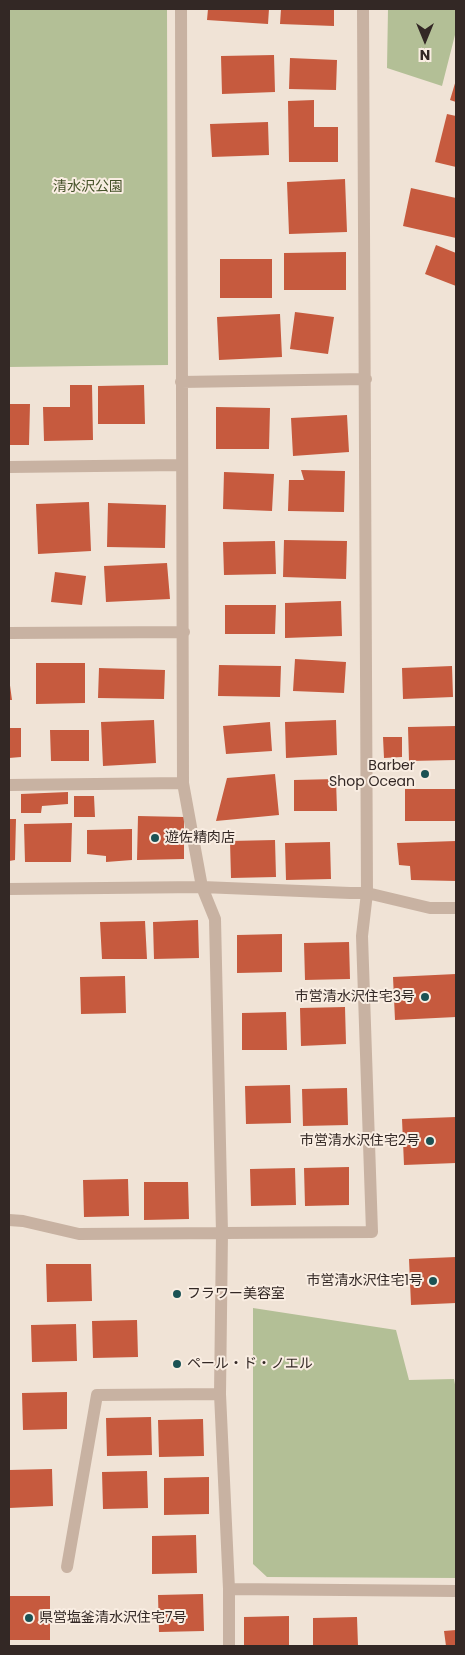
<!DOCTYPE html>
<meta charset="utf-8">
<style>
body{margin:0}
#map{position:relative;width:465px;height:1655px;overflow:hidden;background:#f0e3d6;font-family:Poppins,sans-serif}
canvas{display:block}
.frame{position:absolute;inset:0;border:10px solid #332825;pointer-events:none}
.north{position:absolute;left:400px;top:15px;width:50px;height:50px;-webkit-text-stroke:4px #f9ede2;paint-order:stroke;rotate:180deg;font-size:14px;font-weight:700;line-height:20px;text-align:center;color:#332825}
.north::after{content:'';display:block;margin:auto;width:18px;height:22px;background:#332825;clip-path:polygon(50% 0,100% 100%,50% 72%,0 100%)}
</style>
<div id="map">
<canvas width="465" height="1655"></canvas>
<div class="frame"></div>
<div class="north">N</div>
</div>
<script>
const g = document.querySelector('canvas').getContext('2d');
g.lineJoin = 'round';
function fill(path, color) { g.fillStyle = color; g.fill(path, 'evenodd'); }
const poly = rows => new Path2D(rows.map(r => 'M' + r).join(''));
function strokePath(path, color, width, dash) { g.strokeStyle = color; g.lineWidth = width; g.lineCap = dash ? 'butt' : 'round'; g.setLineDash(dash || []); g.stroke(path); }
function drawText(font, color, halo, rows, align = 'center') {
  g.font = font + ' Poppins,"Noto Sans JP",sans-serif'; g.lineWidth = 4; g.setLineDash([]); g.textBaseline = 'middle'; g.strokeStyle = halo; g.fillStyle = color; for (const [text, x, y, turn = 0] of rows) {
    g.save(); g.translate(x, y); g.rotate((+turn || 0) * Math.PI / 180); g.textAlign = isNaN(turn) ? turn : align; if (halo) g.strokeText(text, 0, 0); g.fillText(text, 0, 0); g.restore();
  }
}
fill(poly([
 [9,9,167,9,168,365,9,367],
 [388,9,456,9,456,31,442,86,387,68],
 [253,1308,396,1330,409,1380,454,1379,456,1390,456,1578,267,1577,253,1564]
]), '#b3bf96');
fill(poly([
 [208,9,269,9,268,24,207,20],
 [281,9,334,9,334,26,280,24],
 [274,55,275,92,222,94,221,56],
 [290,58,337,60,336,90,289,89],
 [456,80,456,102,450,100],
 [314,100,314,127,338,127,338,162,289,162,288,101],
 [447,114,456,116,456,167,435,162],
 [268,122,269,155,212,157,210,124],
 [345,179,347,232,289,234,287,182],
 [411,188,456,198,456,238,403,226],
 [436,245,456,253,456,286,425,274],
 [346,252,346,290,284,290,284,253],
 [220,259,272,259,272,298,220,298],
 [295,312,334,317,328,354,290,349],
 [280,314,282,357,219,360,217,317],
 [70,385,92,385,93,440,44,441,43,407,70,407],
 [144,385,145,424,98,424,98,386],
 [9,404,30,404,29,445,9,445],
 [216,407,270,408,269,449,216,449],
 [347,415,349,452,293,456,291,418],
 [301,470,345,471,344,512,288,511,289,480,304,480],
 [224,472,274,474,272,511,223,509],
 [89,502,91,551,38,554,36,504],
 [108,503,166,505,165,548,107,547],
 [284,540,347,541,346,579,283,577],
 [275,541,276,574,224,575,223,542],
 [167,563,170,599,106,602,104,566],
 [55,572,86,576,82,605,51,602],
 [341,601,342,636,285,638,285,603],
 [225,605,276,605,275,634,225,634],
 [295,659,346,662,344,693,293,691],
 [36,663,85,663,85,703,36,704],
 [219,665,281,666,280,697,218,696],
 [452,666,453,697,403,699,402,668],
 [99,668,165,670,164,699,98,698],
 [9,678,12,700,9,700],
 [154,720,156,763,103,766,101,722],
 [336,720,337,755,286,758,285,722],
 [270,722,272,751,226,754,223,726],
 [456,726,456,760,409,761,408,727],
 [9,728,21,728,21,757,9,758],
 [50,730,89,730,89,761,51,761],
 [383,737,402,737,402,757,384,758],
 [275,774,279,815,216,821,227,778],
 [336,779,337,811,294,811,294,780],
 [405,789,456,789,456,821,405,821],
 [68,792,68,804,42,806,41,813,21,813,21,794],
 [74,796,94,796,95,817,74,817],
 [138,816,184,817,184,859,137,860],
 [9,819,16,819,15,860,9,861],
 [72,823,71,862,25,862,24,824],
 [132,829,132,860,106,862,106,856,87,854,87,830],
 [275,840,276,877,231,878,230,841],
 [456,841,456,881,411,880,410,866,399,865,397,843],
 [330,842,331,879,286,880,285,843],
 [198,920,199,958,154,959,153,922],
 [145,921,147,959,102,959,100,922],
 [282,934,282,972,237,973,237,935],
 [349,942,350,979,305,980,304,943],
 [456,974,456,1017,395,1020,393,977],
 [125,976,126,1013,81,1014,80,977],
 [345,1007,346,1044,301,1046,300,1008],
 [286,1012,287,1050,242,1050,242,1013],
 [290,1085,291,1123,246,1124,245,1086],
 [347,1088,348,1125,303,1126,302,1089],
 [456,1117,456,1163,404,1165,402,1119],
 [349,1167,349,1205,305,1206,304,1168],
 [295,1168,296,1205,251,1206,250,1169],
 [128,1179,129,1216,84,1217,83,1180],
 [144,1182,188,1182,189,1219,144,1220],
 [456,1257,456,1303,411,1305,409,1259],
 [46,1264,91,1264,92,1301,47,1302],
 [137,1320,138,1357,93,1358,92,1321],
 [76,1324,77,1361,32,1362,31,1325],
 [67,1392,67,1429,23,1430,22,1393],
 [151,1417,152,1455,107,1456,106,1418],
 [203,1419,204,1456,159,1457,158,1420],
 [52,1469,53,1506,9,1508,9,1470],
 [147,1471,148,1508,103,1509,102,1472],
 [209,1477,209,1514,164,1515,164,1478],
 [196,1535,197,1573,152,1574,152,1536],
 [203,1594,204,1631,159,1632,158,1595],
 [9,1596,50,1596,50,1640,9,1640],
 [289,1616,289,1646,244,1646,244,1617],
 [357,1617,358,1646,313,1646,313,1618],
 [456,1630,456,1646,446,1646,444,1631]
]), '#c65a3e');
strokePath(poly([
 [181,9,183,783,202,887,215,919,222,1233,220,1394,229,1589,229,1646],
 [181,382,366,379],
 [9,467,181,465],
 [9,633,184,632],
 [9,785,183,783],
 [9,889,202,887,350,893,367,893,430,908,456,908],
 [9,1220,23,1221,79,1234,372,1232,362,936,367,893,363,9],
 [67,1567,97,1395,220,1394],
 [229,1589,456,1591]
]), '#c8b2a2', 12);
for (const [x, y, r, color] of [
 [425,774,5,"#1b5254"],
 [155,838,5,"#1b5254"],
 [425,997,5,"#1b5254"],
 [430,1141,5,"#1b5254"],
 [433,1281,5,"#1b5254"],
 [177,1294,5,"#1b5254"],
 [177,1364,5,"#1b5254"],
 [29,1618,5,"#1b5254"]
]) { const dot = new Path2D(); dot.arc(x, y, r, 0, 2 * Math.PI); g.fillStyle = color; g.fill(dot); strokePath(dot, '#f9ede2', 2); }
drawText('14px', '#445128', '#f9ede2', [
 ["清水沢公園",88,187]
]);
drawText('14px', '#332825', '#f9ede2', [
 ["Barber",415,766],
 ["Shop Ocean",415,782],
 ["遊佐精肉店",165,838,"left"],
 ["市営清水沢住宅3号",415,997],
 ["市営清水沢住宅2号",420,1141],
 ["市営清水沢住宅1号",423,1281],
 ["フラワー美容室",187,1294,"left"],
 ["ペール・ド・ノエル",187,1364,"left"],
 ["県営塩釜清水沢住宅7号",39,1618,"left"]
], 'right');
</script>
